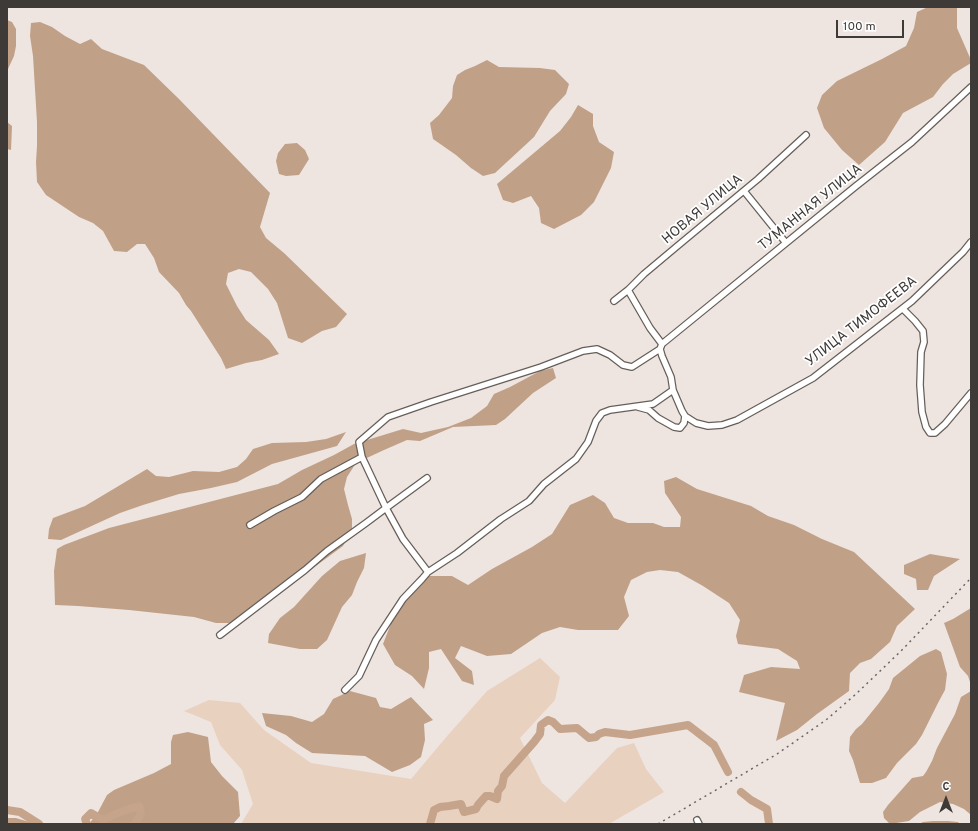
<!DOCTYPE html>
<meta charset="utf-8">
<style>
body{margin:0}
#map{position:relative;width:978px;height:831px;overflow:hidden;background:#eee5e0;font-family:Overpass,sans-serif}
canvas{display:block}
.frame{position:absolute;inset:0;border:8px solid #3d3a38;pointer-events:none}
.north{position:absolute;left:926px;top:779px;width:40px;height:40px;-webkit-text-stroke:3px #fff;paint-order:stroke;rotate:0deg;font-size:11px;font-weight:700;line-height:16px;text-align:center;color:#3d3a38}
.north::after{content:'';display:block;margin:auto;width:14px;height:18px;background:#3d3a38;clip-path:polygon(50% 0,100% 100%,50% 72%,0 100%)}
.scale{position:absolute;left:836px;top:20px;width:68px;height:18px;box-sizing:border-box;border:2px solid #3d3a38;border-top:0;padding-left:5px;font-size:12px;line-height:14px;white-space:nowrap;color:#3d3a38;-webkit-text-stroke:3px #fff;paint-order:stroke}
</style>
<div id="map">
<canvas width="978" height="831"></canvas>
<div class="frame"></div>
<div class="north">С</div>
<div class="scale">100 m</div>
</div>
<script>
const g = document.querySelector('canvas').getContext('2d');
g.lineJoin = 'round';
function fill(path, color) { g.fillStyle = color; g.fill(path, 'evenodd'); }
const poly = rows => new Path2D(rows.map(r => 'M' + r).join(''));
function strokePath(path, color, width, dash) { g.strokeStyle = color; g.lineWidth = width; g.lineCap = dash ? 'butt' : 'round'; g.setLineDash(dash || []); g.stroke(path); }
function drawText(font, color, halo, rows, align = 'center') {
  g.font = font + ' Overpass,sans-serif'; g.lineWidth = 3.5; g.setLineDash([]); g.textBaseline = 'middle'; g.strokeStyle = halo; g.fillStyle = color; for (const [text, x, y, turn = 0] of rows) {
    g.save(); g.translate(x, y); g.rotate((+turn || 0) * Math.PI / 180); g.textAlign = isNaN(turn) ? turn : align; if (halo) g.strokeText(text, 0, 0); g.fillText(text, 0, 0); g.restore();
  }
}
fill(poly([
 [540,658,560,677,555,700,520,738,542,783,565,803,617,748,634,743,646,769,664,792,609,824,241,824,253,804,242,770,220,745,211,722,184,711,209,700,240,703,264,730,311,763,411,779,448,735,487,691]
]), '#e9d1bf');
fill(poly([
 [928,7,957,7,957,28,971,60,971,63,953,74,943,84,933,97,903,113,885,142,859,165,842,150,824,128,817,108,822,95,837,81,882,59,906,46,914,28,917,12],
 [7,20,12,22,16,29,16,46,14,56,8,69,7,69],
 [40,22,52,27,65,36,80,44,91,39,102,49,144,65,179,99,270,193,260,227,266,238,284,253,347,314,336,327,322,331,302,343,288,338,277,303,268,289,251,272,239,269,228,273,226,284,237,306,246,320,269,340,279,354,262,360,246,363,226,369,221,358,191,311,186,305,179,293,159,272,154,258,145,244,137,244,127,252,114,251,103,231,93,223,79,217,46,195,37,182,36,162,37,146,37,122,33,56,30,36,31,23],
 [487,60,499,67,540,68,555,70,569,84,566,94,550,111,534,137,495,173,483,176,471,168,456,155,433,139,430,123,439,115,452,98,453,86,457,75,465,70,475,66],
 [578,105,593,114,593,126,599,142,614,152,611,168,594,202,581,215,554,229,541,223,539,208,531,196,513,203,503,200,497,184,560,131,571,117],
 [7,122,12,126,11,150,7,149],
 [297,143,305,150,309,159,299,175,286,176,279,174,276,161,278,153,285,144],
 [553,368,556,378,533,393,505,419,496,425,453,427,420,441,407,440,384,450,356,463,347,477,344,489,348,505,352,519,352,530,343,546,238,623,216,623,194,617,129,610,78,606,55,605,54,571,57,549,64,545,109,528,278,484,302,470,334,455,354,444,403,429,421,433,448,427,471,418,487,406,494,394,510,387,540,371],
 [346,432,337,446,272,464,237,482,211,488,179,494,143,505,120,513,61,540,48,539,49,529,53,518,85,506,147,469,156,476,169,477,193,471,219,472,237,467,246,459,253,449,272,443,306,442,326,439],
 [676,477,697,489,751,506,768,516,794,525,822,539,854,552,915,609,897,626,890,642,871,659,860,663,850,673,849,691,817,714,797,730,776,741,785,703,739,692,744,675,771,667,800,669,797,661,778,649,738,644,736,636,740,620,729,603,703,586,678,572,660,570,647,572,631,580,624,597,629,616,618,630,578,630,560,627,542,633,511,654,487,656,461,646,455,658,472,671,474,685,462,681,441,649,429,652,429,668,424,689,412,676,395,665,383,644,392,621,408,590,427,576,452,576,468,585,492,569,532,547,552,534,570,505,593,495,605,503,614,518,628,523,653,523,664,527,680,527,681,517,665,493,664,481],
 [366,553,364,568,357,582,352,595,342,607,327,640,317,649,300,649,268,643,269,634,280,618,294,607,322,576,340,561],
 [930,554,960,559,934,576,928,590,917,590,916,579,904,574,904,565],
 [971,608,971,685,968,676,960,667,944,623,953,619],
 [936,649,941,652,947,674,945,690,939,701,922,735,916,744,897,763,886,778,872,783,860,783,853,760,849,751,850,737,856,729,862,724,879,703,889,689,893,678,920,656],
 [350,691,376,698,380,707,391,709,411,697,433,720,424,724,425,740,421,757,410,765,392,772,365,756,312,753,296,743,286,735,266,726,262,713,291,716,312,722,324,714,333,699],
 [971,691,971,815,964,809,953,804,940,802,920,812,909,821,890,824,884,818,883,812,888,805,912,778,923,776,926,772,932,761,937,748,955,714,961,697],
 [188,732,208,737,211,762,222,776,238,792,240,816,233,824,89,824,98,812,107,795,114,790,154,773,171,764,171,742,173,735],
 [7,818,16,818,36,824,7,824],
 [933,821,948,821,958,822,960,824,919,824,923,822]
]), '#c1a088');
strokePath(poly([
 [741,792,751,800,767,809,769,824],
 [7,810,20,812,39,824],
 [87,824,85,819,91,813,103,820,120,812,139,806,141,814,134,824],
 [430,824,434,810,440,807,449,806,461,804,464,812,476,809,478,805,486,796,490,796,497,799,498,791,502,786,504,776,534,742,540,734,541,725,548,720,553,722,560,729,577,728,589,738,596,737,599,734,605,732,630,735,688,725,714,745,728,772]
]), '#c5a48b', 8);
const minor = poly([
 [971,87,912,142,856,186,662,344,660,349,662,356,671,377,673,390,682,411,685,416,696,423,708,426,722,425,737,420,813,378,912,301,963,252,971,242],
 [744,191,786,243],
 [628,290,650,328,662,344],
 [614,301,628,290,644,274,675,248,758,179,806,135],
 [903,309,915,321,923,331,924,342,921,352,920,385,922,412,926,427,930,433,935,433,945,424,971,393],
 [638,407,649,410,658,418,674,427,680,428,684,423,685,416],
 [250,525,274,511,302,497,321,479,362,457],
 [428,572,403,539,386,508,362,457,359,442,388,417,431,402,541,367,583,351,597,349,610,355,623,365,632,367,660,349],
 [220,635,305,570,327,551,366,523,386,508,427,478],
 [345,690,359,676,376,640,403,599,422,579,428,572,457,553,501,519,529,501,544,484,576,459,588,442,596,421,602,413,610,410,653,404,673,390],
 [697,820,699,824]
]);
strokePath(minor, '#665f59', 8);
strokePath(minor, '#fff', 5.5);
strokePath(poly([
 [658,824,777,754,826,720,856,694,901,651,971,578]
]), '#6b6664', 1.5, [2, 4]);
drawText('14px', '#3d3a38', '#fff', [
 ["ТУМАННАЯ УЛИЦА",811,208,-39],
 ["НОВАЯ УЛИЦА",703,210,-40],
 ["УЛИЦА ТИМОФЕЕВА",862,322,-38]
]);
</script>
